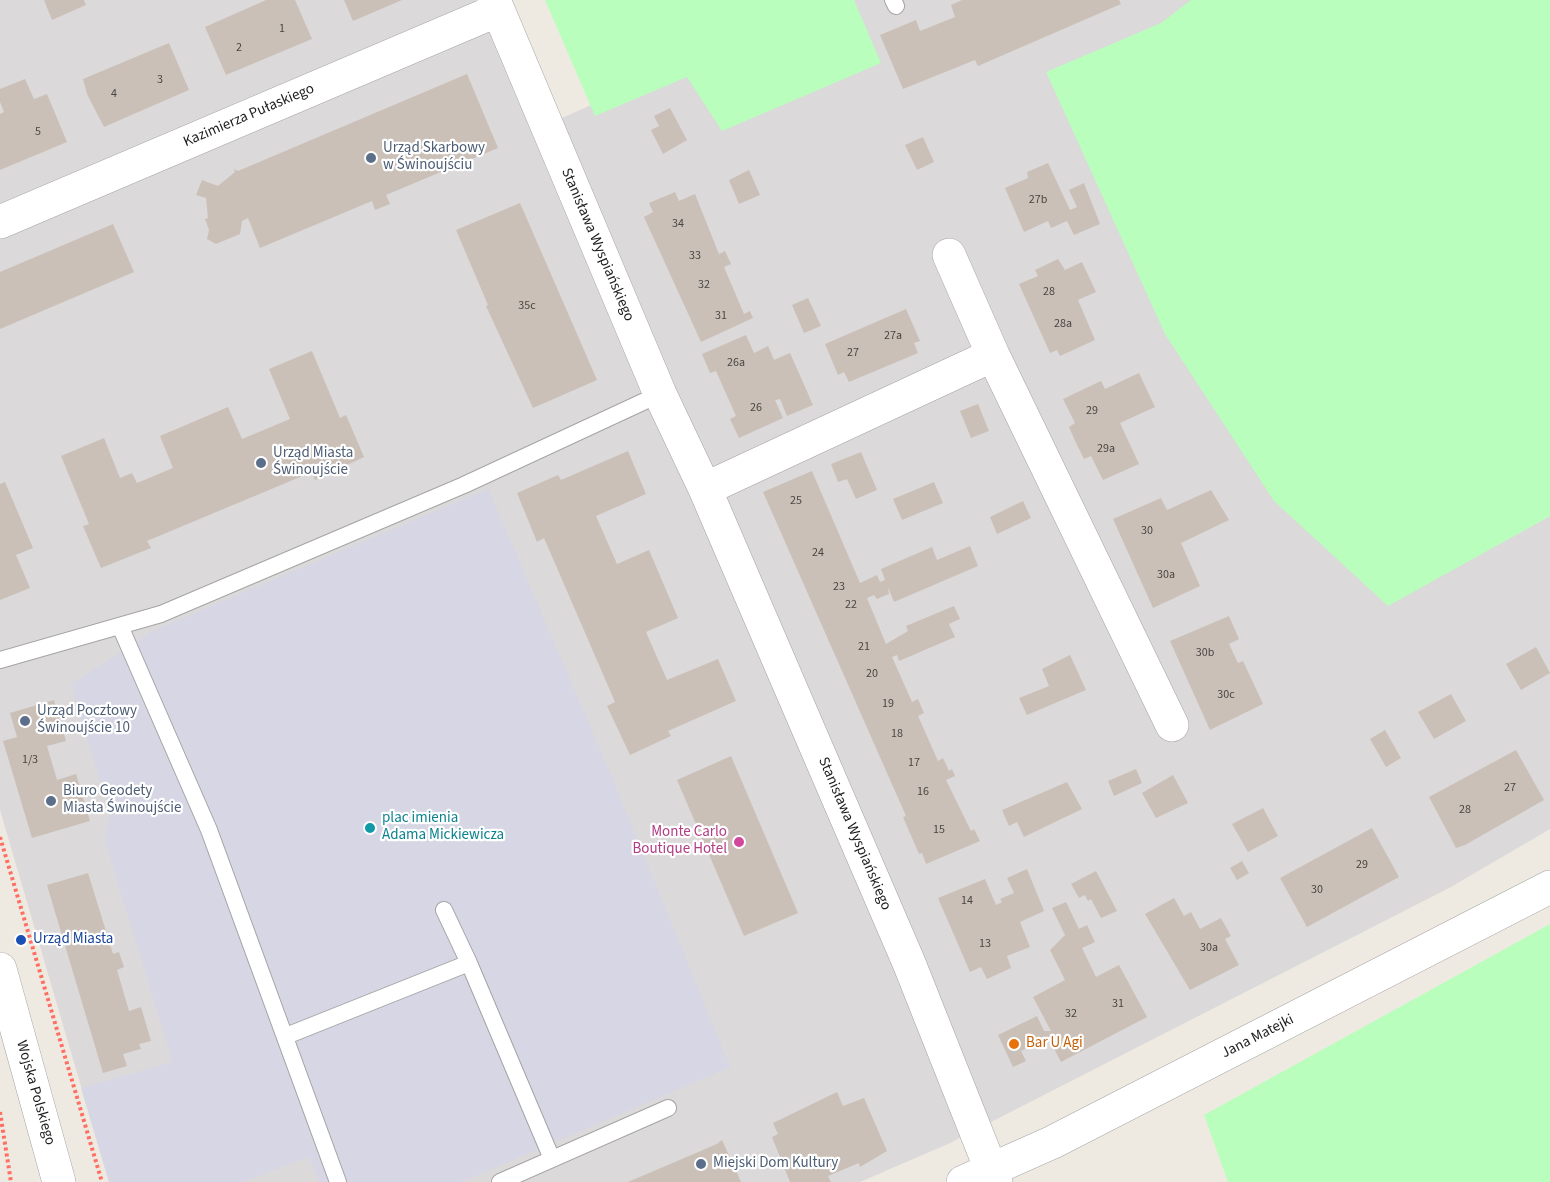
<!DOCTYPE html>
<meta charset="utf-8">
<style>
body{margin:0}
canvas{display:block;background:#efeae1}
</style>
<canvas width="1550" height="1182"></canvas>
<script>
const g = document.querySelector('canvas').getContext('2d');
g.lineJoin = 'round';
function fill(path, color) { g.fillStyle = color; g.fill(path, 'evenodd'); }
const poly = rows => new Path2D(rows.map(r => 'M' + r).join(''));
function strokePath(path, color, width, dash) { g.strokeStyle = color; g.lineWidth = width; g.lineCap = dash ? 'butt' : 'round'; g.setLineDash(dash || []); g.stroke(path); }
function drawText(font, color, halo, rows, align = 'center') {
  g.font = font + ' "Source Sans 3",sans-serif'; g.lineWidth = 4.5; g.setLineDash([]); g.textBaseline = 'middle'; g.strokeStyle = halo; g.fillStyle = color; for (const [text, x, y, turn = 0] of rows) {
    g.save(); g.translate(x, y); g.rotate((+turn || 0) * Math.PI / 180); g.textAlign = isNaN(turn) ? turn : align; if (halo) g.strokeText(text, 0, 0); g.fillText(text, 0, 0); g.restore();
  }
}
fill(poly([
 [0,0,503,0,562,118,826,0,1214,0,1388,605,1550,516,1550,829,1451,887,948,1144,860,1182,109,1182,0,810]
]), '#dbd9da');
fill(poly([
 [545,0,854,0,881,63,722,131,687,77,595,116],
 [1191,0,1550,0,1550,516,1388,606,1274,501,1165,334,1046,72,1161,23],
 [1550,924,1550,1182,1228,1182,1204,1115]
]), '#b9febd');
fill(poly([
 [488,489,612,778,730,1067,461,1182,320,1182,309,1157,242,1182,109,1182,81,1088,173,1062,105,841,110,814,71,684,155,630]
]), '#d6d6e5');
fill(poly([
 [44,0,84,0,86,5,52,20],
 [266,0,295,0,312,39,226,75,205,27],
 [344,0,402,0,353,21],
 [962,0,1119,0,1121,4,978,66,975,60,903,89,880,35,916,20,920,31,955,17,951,5],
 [169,43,189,90,104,127,87,94,83,79],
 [467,74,498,148,386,195,390,204,375,210,372,201,260,248,248,218,242,221,240,234,216,244,207,239,209,230,205,219,208,218,206,198,196,195,202,180,218,186,235,172,234,169,238,171],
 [25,79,34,99,47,94,67,142,0,170,0,114,4,112,0,102,0,89],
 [670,108,687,140,663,154,651,130,659,126,654,116],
 [923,137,934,162,917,170,905,145],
 [1048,163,1070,210,1077,207,1069,190,1084,183,1100,224,1074,235,1067,221,1051,228,1048,221,1024,232,1005,188,1028,178,1027,172],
 [749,170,760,195,739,204,729,180],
 [675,192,679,201,695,194,719,254,725,251,731,264,724,267,744,314,750,311,753,318,701,342,644,217,653,212,649,203],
 [520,203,597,380,533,408,486,306,488,305,456,230],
 [113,224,134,272,0,329,0,272],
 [1058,259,1065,270,1082,262,1096,292,1078,300,1095,340,1060,356,1057,350,1050,353,1019,284,1038,276,1035,270],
 [808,298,821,326,804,333,792,305],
 [906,309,920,341,914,343,918,353,849,382,844,372,838,375,825,344],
 [746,335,754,353,768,346,774,360,790,353,813,405,787,416,780,399,775,400,783,418,739,438,730,419,736,416,716,371,710,373,702,354],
 [312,351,340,418,346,415,364,457,315,480,312,472,147,541,151,548,101,568,83,526,89,524,61,456,104,438,120,478,132,473,137,483,173,468,160,436,228,407,242,439,290,419,269,369],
 [1139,373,1155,407,1120,423,1139,464,1103,480,1091,456,1084,459,1076,443,1069,427,1075,423,1063,399,1101,381,1105,389],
 [978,404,989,431,971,438,960,411],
 [628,451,646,494,596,516,617,564,649,550,678,618,646,632,667,680,718,659,736,701,668,731,671,736,630,755,607,706,615,702,544,538,537,542,517,493,558,475,561,480],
 [861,452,877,490,856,499,847,479,838,482,831,464],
 [812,471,860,583,877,575,880,582,885,580,881,569,932,547,937,560,970,546,978,566,894,602,888,587,889,594,877,599,874,595,867,598,886,644,908,631,906,626,954,606,960,619,949,624,955,637,899,661,897,655,892,657,912,702,918,699,924,713,918,716,938,761,943,758,949,771,952,769,955,776,946,780,971,831,974,829,980,841,926,864,922,853,919,854,903,817,906,816,763,492],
 [5,482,33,548,16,555,30,588,0,600,0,484],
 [934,482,943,503,902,520,893,499],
 [1211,490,1229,520,1181,543,1200,586,1153,608,1113,519,1161,498,1167,510],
 [1023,501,1031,518,997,534,990,517],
 [1229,616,1239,639,1229,644,1238,663,1243,661,1263,704,1210,730,1170,641],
 [1536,647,1550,673,1521,690,1506,664],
 [1070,655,1086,690,1027,715,1019,698,1049,686,1042,669],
 [1451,694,1466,721,1434,739,1418,712],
 [54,700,66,741,47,746,57,780,76,774,90,821,32,838,3,741,17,737,10,713],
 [1385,730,1401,758,1386,767,1370,739],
 [1516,750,1544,800,1465,845,1456,848,1429,797],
 [731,756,798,913,744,936,677,780],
 [1136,769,1142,783,1114,796,1108,781],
 [1173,775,1188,803,1156,818,1142,793],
 [1067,782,1082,809,1024,837,1017,822,1009,826,1002,810],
 [1263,808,1278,836,1248,852,1232,824],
 [1372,828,1399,877,1307,927,1280,878],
 [1242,861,1249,873,1237,880,1230,868],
 [1027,869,1044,911,1020,922,1030,947,1007,956,1011,968,987,979,981,967,970,972,938,898,985,879,996,905,1002,902,1000,899,1014,893,1007,878],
 [1096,871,1117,911,1101,918,1091,899,1088,901,1085,895,1079,898,1071,884],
 [88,873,113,954,119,952,124,967,117,970,129,1011,141,1007,151,1041,139,1044,141,1049,123,1054,127,1066,103,1073,47,885],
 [1174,898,1184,916,1191,912,1200,929,1221,918,1231,936,1225,939,1239,965,1190,990,1145,914],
 [1066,902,1079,929,1087,925,1095,942,1082,948,1096,977,1119,965,1147,1017,1061,1062,1048,1037,1021,1051,1026,1061,1013,1067,998,1035,1037,1016,1044,1031,1051,1031,1033,997,1065,980,1050,950,1065,935,1052,908],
 [837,1092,843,1106,864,1098,887,1151,860,1167,859,1163,828,1176,831,1182,790,1182,772,1137,778,1134,773,1123],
 [722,1140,741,1182,628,1182,717,1144]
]), '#cbc0b7');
const service = poly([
 [893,0,896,6],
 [120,626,209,830,338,1182],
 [0,660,161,614,464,485,660,394],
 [444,910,469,963],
 [286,1036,469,963,552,1159],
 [500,1182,668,1108]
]);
const minor = poly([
 [494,0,660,394,705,489,909,963,996,1182],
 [0,222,498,10],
 [949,255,993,355],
 [705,489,993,355,1172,725]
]);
const tertiary = poly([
 [0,969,59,1182],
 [963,1182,1053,1142,1550,887]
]);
strokePath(service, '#a4a4a4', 18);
strokePath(minor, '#a4a4a4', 34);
strokePath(tertiary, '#a4a4a4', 34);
strokePath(poly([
 [0,837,102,1182],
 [0,1112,11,1182]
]), '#ff6e62', 4, [3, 3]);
strokePath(service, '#fff', 16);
strokePath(minor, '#fff', 33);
strokePath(tertiary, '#fff', 33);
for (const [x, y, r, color] of [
 [371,158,6,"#5c6f8a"],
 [261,463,6,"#5c6f8a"],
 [25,721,6,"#5c6f8a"],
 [51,801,6,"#5c6f8a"],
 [370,828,6,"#0f9aa8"],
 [739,842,6,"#d1479c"],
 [21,940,6,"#1a4fb4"],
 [1014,1044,6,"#e8710a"],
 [701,1164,6,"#5c6f8a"]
]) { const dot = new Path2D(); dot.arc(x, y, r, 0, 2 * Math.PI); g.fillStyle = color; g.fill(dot); strokePath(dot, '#fff', 2); }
drawText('12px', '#484644', null, [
 ["1",282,29],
 ["2",239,48],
 ["3",160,80],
 ["4",114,94],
 ["5",38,132],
 ["27b",1038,200],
 ["34",678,224],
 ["33",695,256],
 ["32",704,285],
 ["28",1049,292],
 ["35c",527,306],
 ["31",721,316],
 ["28a",1063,324],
 ["27a",893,336],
 ["27",853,353],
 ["26a",736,363],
 ["26",756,408],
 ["29",1092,411],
 ["29a",1106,449],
 ["25",796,501],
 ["30",1147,531],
 ["24",818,553],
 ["30a",1166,575],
 ["23",839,587],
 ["22",851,605],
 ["21",864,647],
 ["30b",1205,653],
 ["20",872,674],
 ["30c",1226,695],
 ["19",888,704],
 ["18",897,734],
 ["1/3",30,760],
 ["17",914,763],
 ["27",1510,788],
 ["16",923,792],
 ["28",1465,810],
 ["15",939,830],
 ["29",1362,865],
 ["30",1317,890],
 ["14",967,901],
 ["13",985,944],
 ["30a",1209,948],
 ["31",1118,1004],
 ["32",1071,1014]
]);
drawText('15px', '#1d1d1d', '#fff', [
 ["Kazimierza Pułaskiego",249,116,-23],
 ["Stanisława Wyspiańskiego",597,245,67],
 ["Stanisława Wyspiańskiego",854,834,67],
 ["Jana Matejki",1258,1037,-27],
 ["Wojska Polskiego",35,1093,74]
]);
drawText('15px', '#4e5e75', '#fff', [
 ["Urząd Skarbowy",383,149],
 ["w Świnoujściu",383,166],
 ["Urząd Miasta",273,454],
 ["Świnoujście",273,471],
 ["Urząd Pocztowy",37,712],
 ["Świnoujście 10",37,729],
 ["Biuro Geodety",63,792],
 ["Miasta Świnoujście",63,809],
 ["Miejski Dom Kultury",713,1164]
], 'left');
drawText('15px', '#0d838f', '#fff', [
 ["plac imienia",382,819],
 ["Adama Mickiewicza",382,836]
], 'left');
drawText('15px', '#b23c85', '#fff', [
 ["Monte Carlo",727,833],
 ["Boutique Hotel",727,850]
], 'right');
drawText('15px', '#164399', '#fff', [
 ["Urząd Miasta",33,940]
], 'left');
drawText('15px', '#c56008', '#fff', [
 ["Bar U Agi",1026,1044]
], 'left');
</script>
